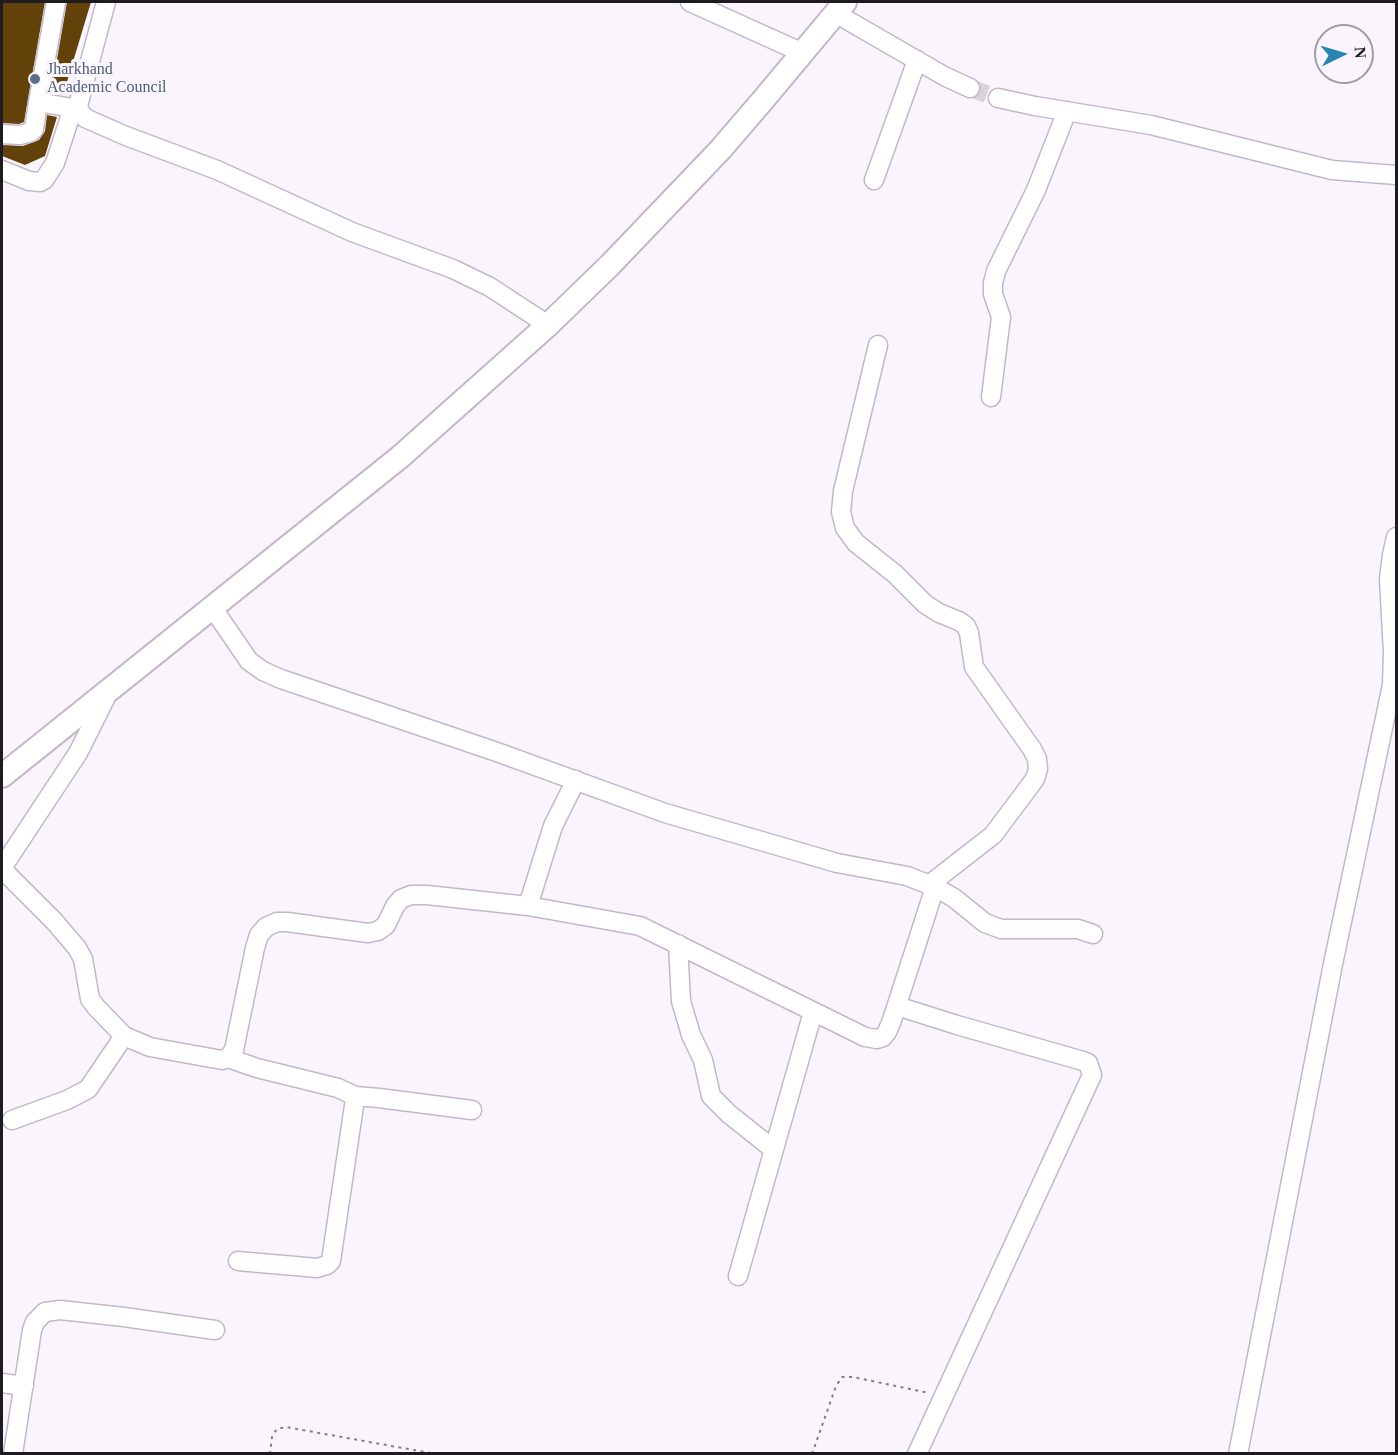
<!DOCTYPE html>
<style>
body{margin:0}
#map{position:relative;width:1398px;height:1455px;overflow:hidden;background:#faf5fd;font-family:Georgia,serif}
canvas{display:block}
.frame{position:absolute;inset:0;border:3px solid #1e1a21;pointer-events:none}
.north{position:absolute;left:1314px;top:24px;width:60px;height:60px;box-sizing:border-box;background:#faf5fd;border:2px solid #a29da5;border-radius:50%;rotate:85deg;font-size:16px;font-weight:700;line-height:24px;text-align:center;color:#1e1a21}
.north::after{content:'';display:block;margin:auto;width:21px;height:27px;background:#2885b2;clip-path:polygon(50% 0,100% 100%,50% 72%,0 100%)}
</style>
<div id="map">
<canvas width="1398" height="1455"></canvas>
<div class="frame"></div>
<div class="north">N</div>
</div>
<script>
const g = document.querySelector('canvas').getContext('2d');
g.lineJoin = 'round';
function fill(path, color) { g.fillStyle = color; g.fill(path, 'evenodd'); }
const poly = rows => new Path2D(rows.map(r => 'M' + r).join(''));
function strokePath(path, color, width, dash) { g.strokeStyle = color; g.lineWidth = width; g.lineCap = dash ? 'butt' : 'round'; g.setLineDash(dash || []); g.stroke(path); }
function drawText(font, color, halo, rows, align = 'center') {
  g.font = font + ' Georgia,serif'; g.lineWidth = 6; g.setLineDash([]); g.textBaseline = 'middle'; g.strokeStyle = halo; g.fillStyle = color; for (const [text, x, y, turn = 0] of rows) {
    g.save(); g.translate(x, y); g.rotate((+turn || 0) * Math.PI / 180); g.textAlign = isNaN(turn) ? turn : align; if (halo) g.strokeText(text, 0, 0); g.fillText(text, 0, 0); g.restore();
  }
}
fill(poly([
 [2,2,45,2,24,122,19,124,2,123],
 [67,2,91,2,63,95,51,93],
 [47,115,57,117,45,156,25,165,2,156,2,145,23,146,39,140,45,131]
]), '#634209');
strokePath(poly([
 [970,88,998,98]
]), '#d9d4dc', 18, [18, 9]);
const minor = poly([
 [56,2,38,102,78,109],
 [106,2,79,102,78,109,85,118,126,136,217,170,352,232,453,269,490,287,548,325],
 [690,2,803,53],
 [835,13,944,76,970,88],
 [998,98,1035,106,1151,125,1332,170,1396,175],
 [2,134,20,135,31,132,34,129,38,102],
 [2,170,29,181,40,182,44,180,55,163,73,108],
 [874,180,917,60],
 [878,345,843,491,841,512,845,528,856,543,895,574,925,604,939,613,959,621,966,626,969,633,974,667,1032,749,1037,759,1038,769,1035,779,993,835,930,884],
 [991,397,1001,317,993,294,993,283,996,271,1036,190,1067,111],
 [212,607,249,661,263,671,281,679,494,751,665,813,837,863,907,876,935,887,954,898,985,923,1001,929,1078,929,1093,934],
 [2,868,78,753,108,693],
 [2,869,54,921,77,948,83,959,90,999,96,1007,124,1036,150,1047,222,1060,228,1058,234,1050,255,948,259,935,266,927,277,922,287,922,368,933,378,931,386,925,395,906,401,899,411,895,427,895,528,906,640,926,865,1037,877,1039,883,1037,887,1032,892,1020,935,887],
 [528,906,553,826,576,780],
 [678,944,681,1001,691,1035,703,1060,711,1096,729,1114,773,1149],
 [897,1006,957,1025,1083,1061,1088,1063,1092,1075,917,1454],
 [228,1058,257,1068,338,1088,353,1095,355,1099,331,1261,327,1265,317,1268,238,1261],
 [355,1096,379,1098,472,1110],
 [12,1120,67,1100,88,1089,124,1036],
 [738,1276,813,1012],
 [2,1383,24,1386],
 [13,1454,32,1330,35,1322,45,1312,60,1310,124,1317,215,1330],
 [1238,1454,1333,964,1392,685,1393,653,1389,579,1392,555,1396,537]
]);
const major = poly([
 [2,776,400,457,548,325,610,265,720,150,763,100,845,2]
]);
strokePath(minor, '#c3b7c9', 21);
strokePath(major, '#c3b7c9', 26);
strokePath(poly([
 [270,1454,272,1437,274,1433,277,1429,286,1427,436,1454],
 [812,1454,836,1386,842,1377,853,1377,929,1393]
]), '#827d85', 2, [3, 4.5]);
strokePath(minor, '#fff', 18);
strokePath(major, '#fff', 22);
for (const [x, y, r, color] of [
 [35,79,6,"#5c6f8a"]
]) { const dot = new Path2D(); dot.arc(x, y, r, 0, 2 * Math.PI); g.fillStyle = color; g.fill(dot); strokePath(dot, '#faf5fd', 2); }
drawText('16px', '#4e5e75', '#faf5fd', [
 ["Jharkhand",47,70],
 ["Academic Council",47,88]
], 'left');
</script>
